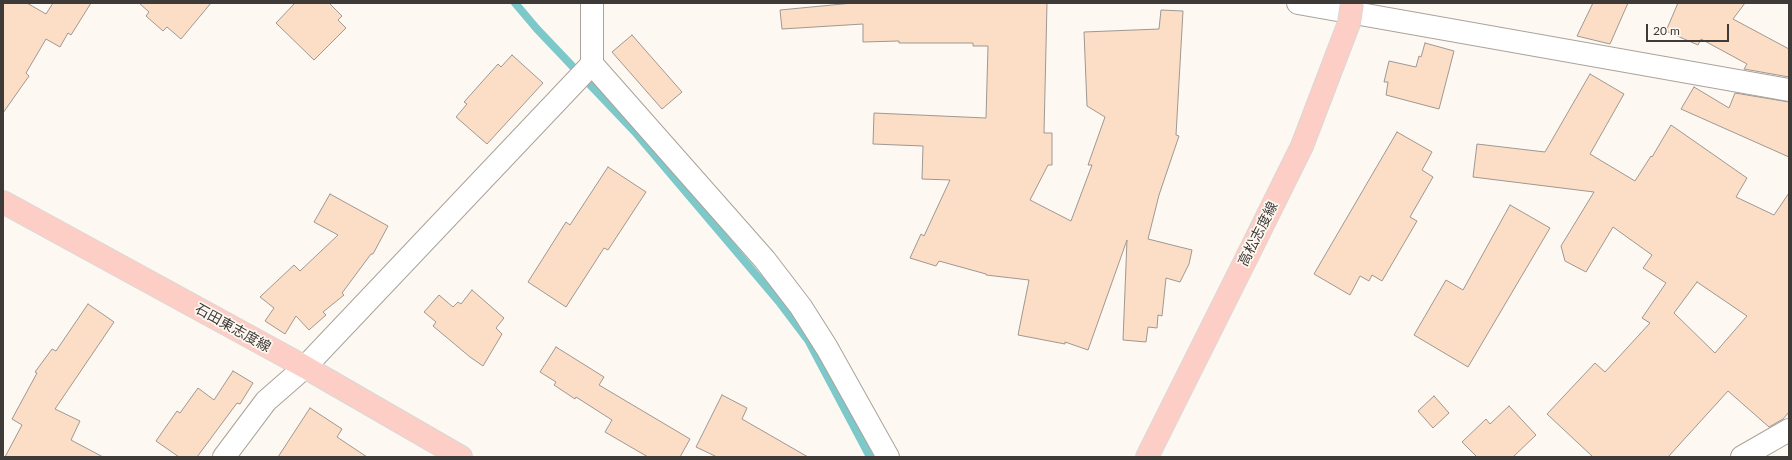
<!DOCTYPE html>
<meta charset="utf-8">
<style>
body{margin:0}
#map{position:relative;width:1792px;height:460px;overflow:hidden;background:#fef8f2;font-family:Lato,sans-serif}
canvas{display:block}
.frame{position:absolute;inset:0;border:4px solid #3d3a37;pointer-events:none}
.scale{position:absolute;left:1646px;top:24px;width:83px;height:18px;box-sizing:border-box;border:2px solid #3d3a37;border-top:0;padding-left:5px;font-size:12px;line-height:14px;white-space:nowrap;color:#3d3a37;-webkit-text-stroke:3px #fef8f2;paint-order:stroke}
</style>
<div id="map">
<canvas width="1792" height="460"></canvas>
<div class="frame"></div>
<div class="scale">20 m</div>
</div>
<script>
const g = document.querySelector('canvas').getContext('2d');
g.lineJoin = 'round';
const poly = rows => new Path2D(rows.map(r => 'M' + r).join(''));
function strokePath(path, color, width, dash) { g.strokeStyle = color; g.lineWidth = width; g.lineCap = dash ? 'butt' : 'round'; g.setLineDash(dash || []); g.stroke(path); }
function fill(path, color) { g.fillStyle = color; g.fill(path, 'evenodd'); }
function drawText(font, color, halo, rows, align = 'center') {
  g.font = font + ' Lato,"Noto Sans JP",sans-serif'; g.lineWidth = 3.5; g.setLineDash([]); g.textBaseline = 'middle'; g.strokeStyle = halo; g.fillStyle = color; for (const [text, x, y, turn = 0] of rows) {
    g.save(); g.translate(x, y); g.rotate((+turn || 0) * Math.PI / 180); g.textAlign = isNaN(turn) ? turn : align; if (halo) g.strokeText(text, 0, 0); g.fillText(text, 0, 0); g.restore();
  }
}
strokePath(poly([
 [515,3,537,29,635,132,780,303,808,340,870,457]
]), '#7dc9c9', 8);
const building = poly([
 [3,3,27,3,46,14,53,3,91,3,71,35,68,33,60,47,46,39,26,73,29,76,3,113,3,3],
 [139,3,211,3,181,39,167,27,163,31,146,16,149,12,139,3],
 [295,3,329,3,342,16,338,20,346,28,314,60,276,23,295,3],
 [853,3,1047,3,1044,133,1052,133,1052,165,1048,165,1030,200,1071,221,1092,165,1088,165,1105,117,1087,106,1084,32,1159,29,1161,10,1183,11,1176,135,1179,136,1159,195,1148,239,1192,250,1189,264,1180,282,1166,278,1162,316,1158,315,1157,328,1148,327,1146,342,1123,340,1127,240,1088,350,1065,342,1065,344,1018,335,1029,280,986,275,986,274,939,261,936,266,910,258,921,234,924,236,950,180,922,179,923,146,873,144,874,113,986,118,988,46,973,46,973,43,899,43,899,41,863,42,863,24,782,29,780,10,853,3],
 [1593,3,1628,3,1610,44,1577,36,1593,3],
 [1678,3,1745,3,1733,19,1789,49,1789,77,1744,69,1747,64,1701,39,1698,45,1666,31,1678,3],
 [632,35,682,92,662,109,612,52,632,35],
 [1425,43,1454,51,1439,109,1386,95,1388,82,1384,82,1389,61,1416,67,1419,56,1421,57,1425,43],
 [512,55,543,83,487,144,456,117,467,104,464,102,498,64,501,67,512,55],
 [1590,74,1624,94,1590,154,1635,181,1651,156,1652,157,1671,125,1747,178,1736,197,1774,215,1789,193,1789,412,1783,419,1769,427,1728,391,1668,457,1593,457,1547,414,1595,363,1605,372,1650,323,1642,318,1666,283,1643,268,1652,255,1613,227,1586,272,1565,261,1561,246,1594,192,1473,177,1477,144,1545,152,1590,74],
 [1697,282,1747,316,1715,353,1674,313,1697,282],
 [1694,87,1729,108,1735,93,1789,102,1789,157,1681,109,1694,87],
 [1397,132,1432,152,1422,170,1433,177,1410,217,1417,221,1382,281,1372,275,1369,281,1360,276,1350,295,1314,274,1397,132],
 [608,167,646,192,608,250,604,248,566,307,528,282,566,222,570,225,608,167],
 [330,194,388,226,373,254,371,254,342,293,344,295,323,312,326,315,309,330,296,316,285,334,265,321,274,308,260,297,294,265,300,271,338,235,314,222,330,194],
 [1510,205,1550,228,1468,367,1414,335,1446,280,1463,290,1510,205],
 [472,290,504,318,496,328,502,334,483,366,470,357,433,326,436,322,424,312,439,295,453,307,458,302,461,304,472,290],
 [88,304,114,322,55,409,80,421,71,440,103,457,5,457,22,425,12,419,37,373,35,372,52,349,56,351,88,304],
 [556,347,604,377,599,385,690,439,680,457,648,457,605,432,612,420,576,397,575,399,554,385,556,382,540,372,556,347],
 [233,371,253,383,240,404,237,403,197,457,179,457,156,441,177,411,180,413,198,388,214,400,233,371],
 [722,395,747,408,742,419,808,457,717,457,696,447,722,395],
 [1434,396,1449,413,1433,428,1418,411,1434,396],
 [1509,406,1536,435,1513,457,1477,457,1462,442,1486,419,1490,424,1509,406],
 [310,408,342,429,337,437,367,457,278,457,310,408]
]);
fill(building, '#fcdec6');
strokePath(building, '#9f9791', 1);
const minor = poly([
 [592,3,592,64,765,260,801,307,827,348,888,457],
 [1298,3,1789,90],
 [224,457,266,401,305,367,592,64],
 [1742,457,1789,430]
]);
const major = poly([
 [3,202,305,367,461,457],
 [1147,457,1247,257]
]);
strokePath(minor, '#aaa39c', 24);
strokePath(major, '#d8d8d7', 24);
strokePath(minor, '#fff', 22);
strokePath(major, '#fdcec5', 22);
const majorBridge = poly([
 [1247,257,1302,146,1349,23,1352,3]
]);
strokePath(majorBridge, '#d8d8d7', 24, []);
strokePath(majorBridge, '#fdcec5', 22);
drawText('14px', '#3d3a37', '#fef8f2', [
 ["高松志度線",1258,234,-63],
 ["石田東志度線",233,328,29]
]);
</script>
